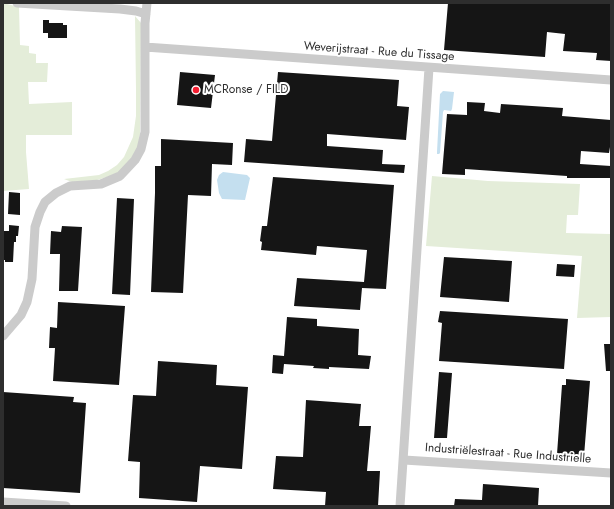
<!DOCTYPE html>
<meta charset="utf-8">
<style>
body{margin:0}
#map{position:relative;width:614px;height:509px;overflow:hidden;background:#fff;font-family:Jost,sans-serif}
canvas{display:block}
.frame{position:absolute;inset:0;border:4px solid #2e2e2e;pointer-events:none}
</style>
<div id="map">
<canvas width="614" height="509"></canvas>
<div class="frame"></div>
</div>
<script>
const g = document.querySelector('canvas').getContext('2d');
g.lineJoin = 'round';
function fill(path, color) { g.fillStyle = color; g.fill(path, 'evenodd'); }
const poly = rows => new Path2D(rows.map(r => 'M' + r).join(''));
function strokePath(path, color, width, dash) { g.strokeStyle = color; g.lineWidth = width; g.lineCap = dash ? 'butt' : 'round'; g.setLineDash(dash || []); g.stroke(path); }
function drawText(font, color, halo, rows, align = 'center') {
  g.font = font + ' Jost,sans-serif'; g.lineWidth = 4; g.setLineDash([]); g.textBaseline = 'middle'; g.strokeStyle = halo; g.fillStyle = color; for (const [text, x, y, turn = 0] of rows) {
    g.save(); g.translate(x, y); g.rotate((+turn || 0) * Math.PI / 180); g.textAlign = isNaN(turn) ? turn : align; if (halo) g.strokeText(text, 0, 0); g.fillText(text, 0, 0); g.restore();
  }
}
fill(poly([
 [3,3,19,7,20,45,29,46,29,53,36,54,36,63,48,63,47,82,28,82,29,104,72,102,72,135,26,135,26,152,29,189,3,191],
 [135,16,141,23,140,134,137,152,120,173,94,181,72,182,64,179,99,175,108,171,117,165,124,157,133,137,136,116,136,90],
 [432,176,488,181,580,184,578,215,567,215,566,233,611,234,611,317,577,318,582,256,426,246]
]), '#e4edd9');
fill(poly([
 [443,91,454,92,452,109,451,111,444,110,443,112,440,153,439,154,437,154,437,152,440,94],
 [223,172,247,175,250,178,245,200,222,199,219,193,217,180,219,175]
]), '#c4dfef');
fill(poly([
 [448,3,611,3,611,61,596,60,597,53,563,51,565,34,547,32,545,57,444,50],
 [43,20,49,20,49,23,63,23,63,25,67,25,67,38,48,38,48,33,43,33],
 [180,72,215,75,211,108,177,105],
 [278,72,399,80,397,106,409,107,406,140,327,134,327,146,383,150,382,164,405,165,404,173,244,162,246,139,272,141],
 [467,102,485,103,484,111,500,113,501,104,563,108,562,116,611,120,611,147,610,147,609,153,581,151,580,164,611,166,611,178,567,178,567,176,465,169,465,175,442,174,447,114,467,115],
 [161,139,233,143,232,165,212,164,211,196,188,195,183,293,151,292,155,193,155,166,161,166],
 [273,177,394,185,386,289,362,288,360,310,294,306,297,278,364,282,367,250,317,246,316,255,261,250,262,242,260,241,262,226,267,226],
 [9,192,20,193,20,215,8,214],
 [117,198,134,199,130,295,112,294],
 [9,225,19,226,18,236,16,236,16,242,14,242,13,262,5,262,5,260,3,260,3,231,9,231],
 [62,226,82,227,78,291,59,291,60,254,50,254,51,231,61,232],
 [444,257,512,261,509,302,440,297],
 [557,264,575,265,574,277,556,276],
 [58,302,125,306,119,385,53,381,55,348,49,348,50,327,57,328],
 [440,311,568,319,564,369,439,361,442,323,438,322],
 [287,317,317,319,317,326,359,329,358,355,371,356,369,369,329,367,329,369,313,368,314,366,284,364,283,374,272,373,273,355,284,356],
 [604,344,611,344,611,371,606,371],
 [158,361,217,365,216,385,248,387,242,469,200,466,197,502,139,498,140,462,128,461,133,395,156,396],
 [439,372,452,373,447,438,434,438],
 [566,379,590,381,584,456,557,454,562,385,566,385],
 [3,392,74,397,73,402,86,403,80,493,3,488],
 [306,400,361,404,359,426,371,426,367,471,380,471,378,506,325,506,326,492,273,489,276,456,303,457],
 [483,484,539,488,538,506,454,506,455,499,482,500]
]), '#151515');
strokePath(poly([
 [17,3,120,9,136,11,146,14],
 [145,47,611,80],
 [3,336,21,315,27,302,32,279,35,227,40,212,45,202,56,193,70,186,101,184,120,176,135,160,141,149,145,132,145,23,147,3],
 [404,460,611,473],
 [3,502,66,506],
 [400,506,429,68]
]), '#cbcbcb', 9);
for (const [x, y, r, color] of [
 [196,90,4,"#f61e31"]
]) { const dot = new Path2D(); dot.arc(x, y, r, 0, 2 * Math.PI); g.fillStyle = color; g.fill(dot); strokePath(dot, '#fff', 1.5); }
drawText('12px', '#2e2e2e', '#fff', [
 ["Weverijstraat - Rue du Tissage",379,52,4],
 ["Industriëlestraat - Rue Industrielle",508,454,4]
]);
drawText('12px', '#2e2e2e', '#fff', [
 ["MCRonse / FILD",204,90]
], 'left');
</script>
